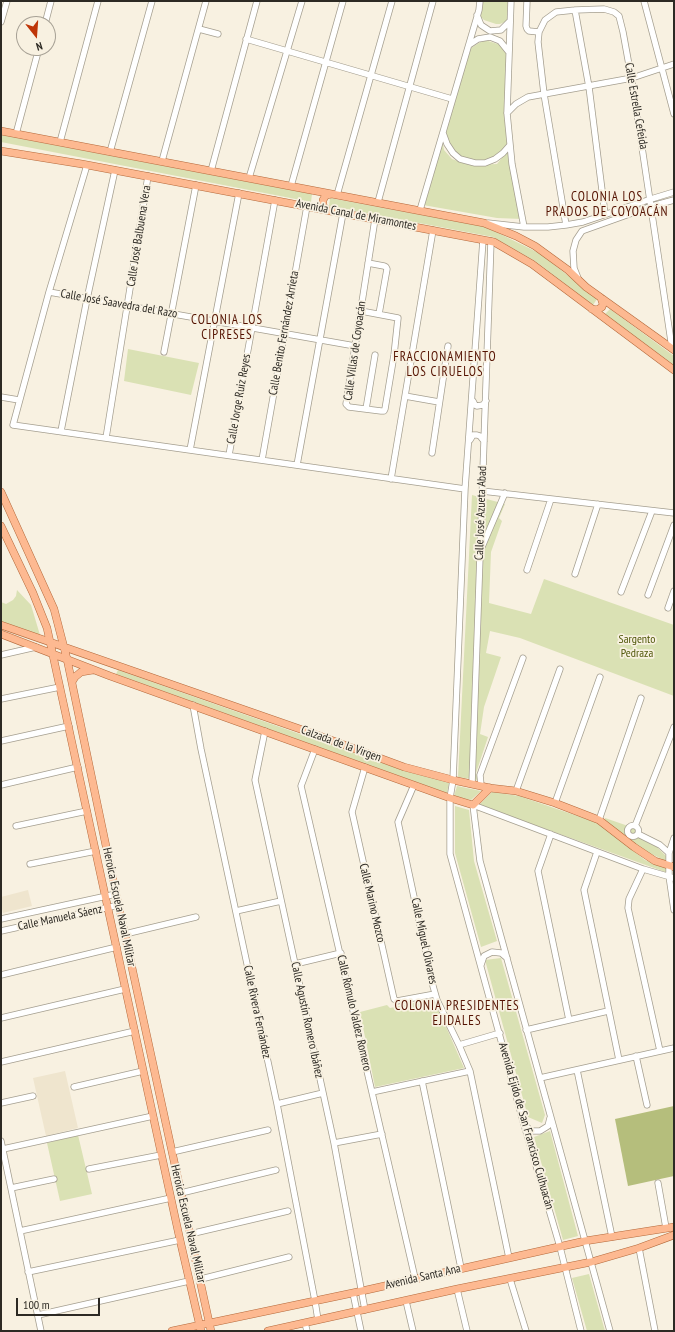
<!DOCTYPE html>
<meta charset="utf-8">
<style>
body{margin:0}
#map{position:relative;width:675px;height:1332px;overflow:hidden;background:#f8f1e1;font-family:"PT Sans Narrow",sans-serif}
canvas{display:block}
.frame{position:absolute;inset:0;border:2px solid #2d2a24;pointer-events:none}
.north{position:absolute;left:16px;top:16px;width:40px;height:40px;box-sizing:border-box;background:#f8f1e1;border:1px solid #a7a195;border-radius:50%;rotate:163deg;font-size:11px;font-weight:700;line-height:16px;text-align:center;color:#2d2a24}
.north::after{content:'';display:block;margin:auto;width:14px;height:18px;background:#bf3608;clip-path:polygon(50% 0,100% 100%,50% 72%,0 100%)}
.scale{position:absolute;left:16px;top:1298px;width:84px;height:18px;box-sizing:border-box;border:2px solid #2d2a24;border-top:0;padding-left:5px;font-size:12px;line-height:14px;white-space:nowrap;color:#2d2a24;-webkit-text-stroke:3px #f8f1e1;paint-order:stroke}
</style>
<div id="map">
<canvas width="675" height="1332"></canvas>
<div class="frame"></div>
<div class="north">N</div>
<div class="scale">100 m</div>
</div>
<script>
const g = document.querySelector('canvas').getContext('2d');
g.lineJoin = 'round';
function fill(path, color) { g.fillStyle = color; g.fill(path, 'evenodd'); }
const poly = rows => new Path2D(rows.map(r => 'M' + r).join(''));
function strokePath(path, color, width, dash) { g.strokeStyle = color; g.lineWidth = width; g.lineCap = dash ? 'butt' : 'round'; g.setLineDash(dash || []); g.stroke(path); }
function drawText(font, color, halo, rows, align = 'center') {
  g.font = font + ' "PT Sans Narrow",sans-serif'; g.lineWidth = 3.5; g.setLineDash([]); g.textBaseline = 'middle'; g.strokeStyle = halo; g.fillStyle = color; for (const [text, x, y, turn = 0] of rows) {
    g.save(); g.translate(x, y); g.rotate((+turn || 0) * Math.PI / 180); g.textAlign = isNaN(turn) ? turn : align; if (halo) g.strokeText(text, 0, 0); g.fillText(text, 0, 0); g.restore();
  }
}
fill(poly([
 [28,890,32,906,3,913,1,905,1,897],
 [65,1071,78,1128,46,1136,33,1078]
]), '#efe5ce');
fill(poly([
 [481,1,508,1,507,21,500,24,496,24,484,20,479,15],
 [482,41,488,41,501,45,506,53,506,83,508,142,507,146,494,159,488,160,475,161,452,155,444,130,468,50],
 [1,135,312,194,311,202,1,142],
 [442,138,444,150,452,159,463,163,477,165,497,164,508,150,522,219,497,218,423,205],
 [330,198,486,227,541,254,597,299,593,305,535,261,493,237,329,206],
 [610,309,674,356,674,365,605,314],
 [128,349,199,363,191,395,124,381],
 [472,495,505,504,499,518,502,521,491,552,489,603,531,614,544,579,674,625,674,696,520,638,490,631,486,653,501,657,484,707,480,734,488,737,476,773,478,780,458,777],
 [17,590,31,605,40,635,1,622,1,602,6,604,13,600,16,596],
 [118,670,405,771,449,783,447,793,116,674],
 [457,786,481,791,471,800,454,796],
 [492,792,519,796,598,823,645,860,669,869,668,873,479,805],
 [455,806,469,810,474,861,497,941,481,947,455,853],
 [605,818,634,828,643,840,657,847,668,858,668,862,641,849,605,820],
 [501,958,545,1115,542,1123,528,1117,485,960],
 [434,999,464,1068,375,1087,360,1012,387,1005,390,1008],
 [550,1131,578,1236,563,1240,534,1137],
 [78,1135,92,1194,60,1201,47,1143],
 [589,1274,605,1331,587,1331,572,1278]
]), '#dae1b4');
fill(poly([
 [674,1106,674,1176,628,1186,615,1119]
]), '#b5be7c');
const minor = poly([
 [511,1,507,113,512,164,524,227],
 [527,1,526,26,527,29,529,31,539,32],
 [644,1,674,114],
 [575,10,589,87,605,214],
 [477,15,481,25,490,31,501,30,509,22],
 [1,22,7,1],
 [45,24,51,1],
 [199,29,218,34],
 [246,39,452,99],
 [469,45,478,39,490,37,500,41,508,51],
 [507,113,516,104,528,97,632,78,674,64],
 [443,133,447,144,453,153,460,159,475,163,485,163,495,159,503,153,510,145],
 [16,134,39,48],
 [60,142,98,1],
 [110,152,152,1],
 [162,161,206,1],
 [87,165,49,292,13,425,465,489],
 [211,171,257,1],
 [249,178,302,1],
 [291,186,343,1],
 [337,195,392,1],
 [378,202,433,1],
 [420,210,479,10,480,1],
 [488,223,524,227,548,227,566,225,583,222,651,199,674,192],
 [566,225,544,94,538,42,539,32,545,20,556,12,575,10,604,9,614,12,619,16,623,32,633,87,672,348],
 [483,240,465,489,453,780,450,798,450,854,523,1121,560,1247,581,1331],
 [368,263,384,266,386,267,387,269,379,314],
 [578,278,574,268,573,251,576,240,582,231,652,206,674,200],
 [49,292,355,346],
 [361,311,398,318,394,355,385,409,384,411,381,411,349,407,346,404,373,232,375,219],
 [164,352,196,185],
 [405,396,439,402],
 [1,397,19,400],
 [473,401,475,405,477,406,483,405,486,401],
 [366,409,375,355],
 [61,431,87,299,115,170],
 [106,438,148,176],
 [470,440,473,435,477,435,480,436,484,441],
 [190,450,239,193],
 [432,453,448,346],
 [229,455,275,200],
 [262,460,307,206],
 [297,465,343,213],
 [391,479,433,230],
 [482,491,674,513],
 [482,547,505,493],
 [527,570,551,499],
 [575,574,598,504],
 [621,592,652,511],
 [648,595,674,525],
 [668,608,674,591],
 [1,655,36,647],
 [1,699,60,687],
 [193,705,201,749,277,1104,315,1301,318,1320],
 [265,731,255,780,334,1143,365,1310],
 [1,741,69,726],
 [315,749,301,786,415,1278],
 [365,767,352,812,394,999,397,1001,435,994],
 [472,784,491,241],
 [1,785,78,767],
 [414,785,398,822,433,986,437,1000,459,1045,470,1071,509,1258],
 [481,785,480,775,484,764,523,658],
 [516,791,560,669],
 [555,803,600,677],
 [599,820,641,698],
 '627.5 831a5.5 5.5 0 1 1 11 0a5.5 5.5 0 1 1-11 0Z',
 [16,826,87,811],
 [635,826,674,727],
 [551,834,538,871,569,1020],
 [638,834,660,845,669,853],
 [674,838,669,853,669,876,674,910],
 [597,852,584,890,619,1060],
 [30,864,96,851],
 [643,869,629,899,628,908,660,1051],
 [236,911,281,901],
 [1,919,116,894],
 [1,931,119,905],
 [125,934,196,917],
 [295,964,341,953],
 [481,965,484,956,492,952,501,953,507,958],
 [1,975,117,947],
 [1,1018,125,989],
 [526,1030,608,1011],
 [459,1045,500,1033],
 [636,1056,647,1105],
 [1,1062,135,1031],
 [577,1070,612,1237],
 [540,1078,674,1048],
 [422,1081,461,1268],
 [74,1087,143,1071],
 [372,1092,470,1071],
 [1,1103,33,1096],
 [277,1104,323,1093],
 [525,1125,531,1131,540,1131,548,1126,550,1118],
 [1,1141,41,1331],
 [334,1143,382,1134],
 [3,1149,153,1116],
 [172,1152,268,1130],
 [89,1169,161,1155],
 [658,1183,666,1228],
 [11,1188,54,1179],
 [181,1193,276,1170],
 [20,1231,171,1198],
 [190,1234,288,1211],
 [639,1248,655,1331],
 [28,1272,180,1240],
 [201,1279,289,1257],
 [510,1279,526,1331],
 [457,1289,467,1331],
 [353,1293,361,1331],
 [406,1301,413,1331],
 [38,1315,189,1281],
 [305,1323,307,1331],
 [610,1331,480,861,473,805,643,869,674,878]
]);
const major = poly([
 [1,131,484,223,516,236,535,246,568,270,586,287,674,350],
 [1,151,82,164,494,242,532,264,674,370],
 [327,210,323,206,323,200,326,195,332,194],
 [592,309,597,310,602,307,603,304,601,298],
 [1,492,54,609,67,659,116,894,211,1331],
 [1,526,33,593,47,628,180,1240,201,1331],
 [1,625,320,736,404,767,453,780,490,788,516,791,555,803,599,820,634,847,655,861,674,867],
 [1,634,110,676,450,798,473,805,490,788],
 [72,682,75,677,81,672,93,670],
 [172,1331,362,1291,585,1241,674,1227],
 [268,1331,457,1289,591,1262,639,1248,674,1235]
]);
strokePath(minor, '#a59f90', 7);
strokePath(major, '#b4693b', 8);
strokePath(minor, '#fff', 5.5);
strokePath(major, '#fdb991', 7);
drawText('12px', '#2d2a24', '#f8f1e1', [
 ["Calle Estrella Cefeida",636,106,80],
 ["Avenida Canal de Miramontes",356,215,11],
 ["Calle José Balbuena Vera",139,236,-81],
 ["Calle José Saavedra del Razo",119,304,10],
 ["Calle Benito Fernández Arrieta",284,333,-80],
 ["Calle Villas de Coyoacán",355,351,-82],
 ["Calle Jorge Ruiz Reyes",239,399,-80],
 ["Calle José Azueta Abad",481,513,-88],
 ["Calzada de la Virgen",341,744,20],
 ["Calle Marino Mozco",372,903,77],
 ["Heroica Escuela Naval Militar",119,907,78],
 ["Calle Manuela Sáenz",60,918,-12],
 ["Calle Miguel Olivares",424,941,78],
 ["Calle Rivera Fernández",257,1012,78],
 ["Calle Rómulo Valdez Romero",354,1013,77],
 ["Calle Agustín Romero Ibáñez",307,1020,78],
 ["Avenida Ejido de San Francisco Culhuacán",526,1126,74],
 ["Heroica Escuela Naval Militar",188,1224,77],
 ["Avenida Santa Ana",423,1277,-13]
]);
drawText('12px', '#505709', '#f8f1e1', [
 ["Sargento",637,640],
 ["Pedraza",637,654]
]);
g.letterSpacing = '1px';
drawText('13px', '#541201', '#f8f1e1', [
 ["COLONIA LOS",607,197],
 ["PRADOS DE COYOACÁN",607,212],
 ["COLONIA LOS",227,320],
 ["CIPRESES",227,335],
 ["FRACCIONAMIENTO",445,357],
 ["LOS CIRUELOS",445,372],
 ["COLONIA PRESIDENTES",457,1006],
 ["EJIDALES",457,1021]
]);
g.letterSpacing = '0px';
</script>
